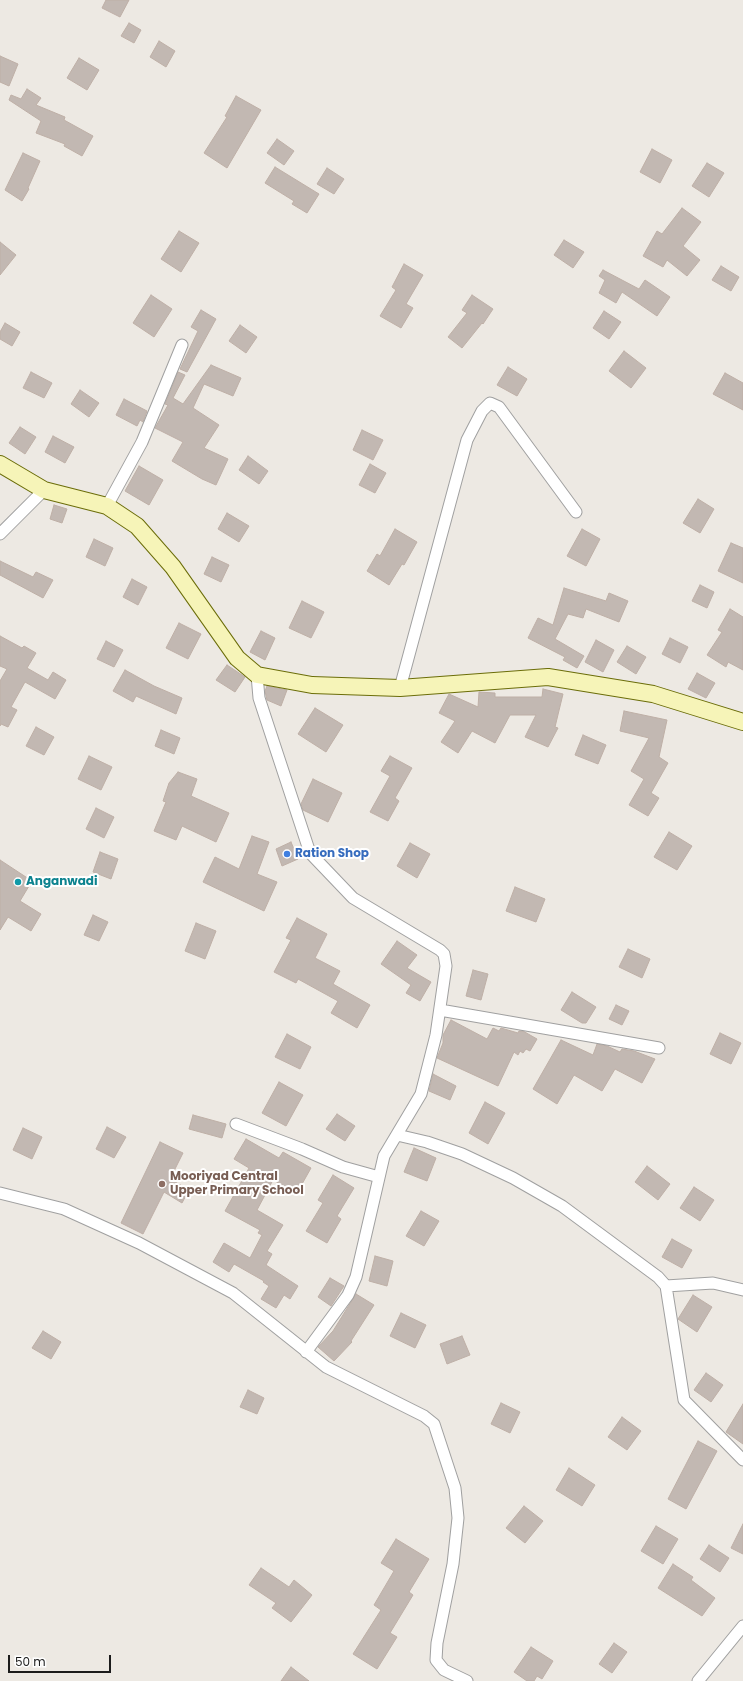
<!DOCTYPE html>
<style>
body{margin:0}
#map{position:relative;width:743px;height:1681px;overflow:hidden;background:#ede9e3;font-family:Poppins,sans-serif}
canvas{display:block}
.scale{position:absolute;left:8px;top:1655px;width:103px;height:18px;box-sizing:border-box;border:2px solid #1c1c1c;border-top:0;padding-left:5px;font-size:12px;line-height:14px;white-space:nowrap;color:#1c1c1c;-webkit-text-stroke:3px #fff;paint-order:stroke}
</style>
<div id="map">
<canvas width="743" height="1681"></canvas>
<div class="scale">50 m</div>
</div>
<script>
const g = document.querySelector('canvas').getContext('2d');
g.lineJoin = 'round';
function fill(path, color) { g.fillStyle = color; g.fill(path, 'evenodd'); }
const poly = rows => new Path2D(rows.map(r => 'M' + r).join(''));
function strokePath(path, color, width, dash) { g.strokeStyle = color; g.lineWidth = width; g.lineCap = dash ? 'butt' : 'round'; g.setLineDash(dash || []); g.stroke(path); }
function drawText(font, color, halo, rows, align = 'center') {
  g.font = font + ' Poppins,sans-serif'; g.lineWidth = 4; g.setLineDash([]); g.textBaseline = 'middle'; g.strokeStyle = halo; g.fillStyle = color; for (const [text, x, y, turn = 0] of rows) {
    g.save(); g.translate(x, y); g.rotate((+turn || 0) * Math.PI / 180); g.textAlign = isNaN(turn) ? turn : align; if (halo) g.strokeText(text, 0, 0); g.fillText(text, 0, 0); g.restore();
  }
}
const building = poly([
 [106,0,129,0,120,17,102,8,106,0],
 [129,23,141,30,134,43,121,36,129,23],
 [159,41,175,51,166,67,150,57,159,41],
 [0,56,18,64,9,86,0,82,0,56],
 [79,58,99,70,87,90,67,78,79,58],
 [27,89,41,98,36,105,65,117,64,120,93,136,82,156,64,146,65,144,36,133,41,121,9,100,11,95,21,99,27,89],
 [236,96,261,110,227,168,204,153,227,117,225,116,236,96],
 [277,139,294,151,284,165,267,153,277,139],
 [652,149,672,160,660,183,640,172,652,149],
 [23,153,40,161,28,188,29,189,22,201,5,190,23,153],
 [707,163,724,173,709,197,692,186,707,163],
 [275,167,319,194,307,213,292,204,294,201,265,183,275,167],
 [327,168,344,179,334,194,317,184,327,168],
 [682,208,701,222,683,246,700,260,687,276,667,260,663,267,643,256,657,231,662,234,682,208],
 [179,231,199,243,181,272,161,259,179,231],
 [564,240,584,252,573,268,554,255,564,240],
 [0,242,16,255,0,275,0,242],
 [404,264,423,275,406,304,413,308,401,328,380,316,396,290,392,287,404,264],
 [721,266,739,277,731,291,712,280,721,266],
 [603,270,639,289,645,280,670,297,657,316,622,292,616,303,599,293,605,280,599,276,603,270],
 [151,295,172,309,154,337,133,323,151,295],
 [472,295,493,309,483,324,482,323,462,348,448,337,467,313,462,310,472,295],
 [201,310,216,319,187,372,180,369,198,331,191,327,201,310],
 [604,311,621,322,609,339,593,328,604,311],
 [5,323,20,332,12,346,0,339,0,332,5,323],
 [240,325,257,337,246,353,229,341,240,325],
 [624,351,646,368,631,388,609,371,624,351],
 [211,365,241,378,233,396,204,384,193,408,219,425,204,448,228,459,216,485,202,479,172,461,183,442,155,428,168,405,165,404,178,372,185,375,173,398,183,404,211,365],
 [508,367,527,379,517,396,497,385,508,367],
 [31,372,52,383,44,398,23,388,31,372],
 [725,373,743,383,743,410,713,394,725,373],
 [80,390,99,403,89,417,71,404,80,390],
 [124,399,147,411,143,422,140,420,137,426,116,415,124,399],
 [20,427,36,437,25,454,9,443,20,427],
 [362,430,383,440,373,460,353,450,362,430],
 [53,436,74,447,65,463,45,452,53,436],
 [248,456,268,471,259,484,239,470,248,456],
 [370,464,386,473,375,493,359,485,370,464],
 [139,466,163,480,149,505,125,491,139,466],
 [698,499,714,509,700,533,683,523,698,499],
 [54,505,67,509,62,523,50,519,54,505],
 [227,513,249,526,239,542,218,529,227,513],
 [395,529,417,542,404,565,402,564,389,585,367,571,377,554,380,556,395,529],
 [582,529,600,539,586,566,567,556,582,529],
 [94,539,113,548,105,566,86,557,94,539],
 [731,543,743,548,743,583,718,571,731,543],
 [212,557,229,565,221,582,204,574,212,557],
 [0,561,33,577,36,572,53,580,43,598,0,575,0,561],
 [132,579,147,587,138,605,123,597,132,579],
 [700,585,714,592,707,608,692,601,700,585],
 [564,588,606,601,609,593,628,601,619,622,586,609,583,618,568,614,555,639,584,656,577,668,563,660,565,657,528,638,538,618,553,625,564,588],
 [302,601,324,612,311,638,289,628,302,601],
 [730,609,743,617,743,670,728,662,726,667,707,655,722,632,718,630,730,609],
 [179,623,201,634,188,659,166,648,179,623],
 [261,631,275,638,265,660,250,652,261,631],
 [0,636,22,648,24,646,36,653,27,668,48,680,53,672,66,680,55,699,25,682,11,707,17,710,8,727,1,724,0,726,0,681,7,669,0,666,0,636],
 [670,638,688,647,680,663,662,654,670,638],
 [596,640,614,650,603,672,585,662,596,640],
 [106,641,123,650,114,667,97,659,106,641],
 [627,646,646,657,636,674,617,662,627,646],
 [227,665,245,677,235,692,216,680,227,665],
 [125,670,154,686,182,698,176,714,136,696,133,702,113,691,125,670],
 [697,673,715,683,706,698,688,689,697,673],
 [267,686,287,690,281,706,267,700,265,691,267,686],
 [543,689,563,694,555,727,558,728,548,747,525,737,536,715,510,715,495,743,472,731,458,753,441,742,455,721,439,713,449,694,478,707,479,692,495,693,495,697,542,697,543,689],
 [315,708,343,725,326,752,298,734,315,708],
 [624,711,667,720,659,757,668,763,651,793,659,798,648,816,629,805,644,779,631,771,649,738,620,731,624,711],
 [36,727,54,737,44,755,26,746,36,727],
 [161,730,180,738,174,754,155,746,161,730],
 [583,735,606,745,598,764,575,755,583,735],
 [89,756,112,767,101,790,78,779,89,756],
 [390,756,412,768,395,798,399,801,388,821,370,812,390,776,381,771,390,756],
 [178,772,197,779,191,796,229,813,216,842,182,826,176,840,154,831,166,802,163,801,169,783,178,772],
 [313,779,342,793,328,822,303,810,301,804,313,779],
 [96,808,114,817,104,838,86,829,96,808],
 [669,832,692,846,677,870,654,857,669,832],
 [252,836,269,842,257,874,277,882,264,911,203,882,215,857,239,869,252,836],
 [291,842,298,859,282,866,276,849,291,842],
 [410,843,430,854,417,878,397,866,410,843],
 [100,852,118,859,111,879,93,872,100,852],
 [0,860,32,881,20,901,41,914,31,931,8,917,0,930,0,860],
 [515,887,545,899,536,922,506,911,515,887],
 [93,915,108,922,99,941,84,935,93,915],
 [297,918,327,934,315,958,340,971,333,984,370,1005,357,1028,331,1013,338,1001,298,979,296,983,274,972,291,940,286,938,297,918],
 [196,923,216,931,205,959,185,951,196,923],
 [397,941,417,955,407,968,431,982,420,1001,406,993,411,985,381,964,397,941],
 [628,949,650,959,642,978,619,967,628,949],
 [473,970,488,974,481,1000,466,996,473,970],
 [572,992,596,1007,586,1023,582,1023,561,1010,572,992],
 [616,1005,629,1011,622,1025,609,1019,616,1005],
 [451,1020,487,1039,493,1028,499,1031,501,1028,518,1033,519,1031,523,1031,537,1039,530,1051,526,1049,523,1053,520,1051,518,1055,514,1052,498,1086,437,1058,443,1043,443,1035,451,1020],
 [720,1033,741,1043,731,1064,710,1054,720,1033],
 [287,1034,311,1047,300,1069,275,1057,287,1034],
 [561,1040,593,1055,597,1044,607,1046,620,1052,622,1049,634,1051,655,1059,642,1083,615,1069,602,1091,574,1075,557,1104,533,1089,561,1040],
 [433,1074,456,1086,450,1100,429,1091,433,1074],
 [279,1082,303,1095,286,1126,262,1113,279,1082],
 [485,1102,505,1113,488,1144,469,1133,485,1102],
 [337,1114,355,1126,345,1141,326,1129,337,1114],
 [193,1115,226,1124,222,1138,189,1129,193,1115],
 [107,1127,126,1137,114,1158,96,1149,107,1127],
 [23,1128,42,1137,32,1159,13,1150,23,1128],
 [246,1139,279,1158,283,1152,311,1168,297,1193,273,1180,257,1210,283,1225,267,1251,272,1254,266,1265,298,1286,290,1299,284,1295,276,1308,261,1299,269,1286,263,1282,264,1281,234,1264,229,1272,213,1262,224,1243,250,1258,262,1235,258,1233,260,1230,225,1211,249,1168,234,1159,246,1139],
 [160,1142,183,1153,170,1179,189,1190,182,1203,164,1192,143,1234,121,1223,160,1142],
 [414,1148,436,1158,427,1181,404,1172,414,1148],
 [647,1166,670,1184,658,1200,635,1182,647,1166],
 [333,1175,354,1188,337,1216,341,1219,327,1243,306,1231,323,1203,318,1200,333,1175],
 [694,1187,714,1200,700,1221,680,1208,694,1187],
 [421,1211,439,1221,424,1246,406,1236,421,1211],
 [672,1239,692,1250,682,1268,662,1257,672,1239],
 [375,1256,393,1261,387,1286,369,1281,375,1256],
 [330,1278,344,1286,331,1306,318,1297,330,1278],
 [356,1294,374,1305,351,1341,352,1342,334,1361,318,1347,333,1331,356,1294],
 [693,1295,712,1307,697,1332,678,1319,693,1295],
 [401,1313,426,1325,415,1348,390,1336,401,1313],
 [43,1331,61,1342,51,1359,32,1348,43,1331],
 [462,1336,470,1355,447,1364,440,1344,462,1336],
 [706,1373,723,1385,711,1402,694,1390,706,1373],
 [248,1390,264,1398,257,1414,240,1407,248,1390],
 [501,1403,520,1412,510,1433,491,1424,501,1403],
 [743,1404,743,1444,726,1432,743,1404],
 [622,1417,641,1431,627,1450,608,1437,622,1417],
 [698,1441,717,1451,686,1509,668,1499,698,1441],
 [569,1468,595,1485,582,1506,556,1490,569,1468],
 [524,1506,543,1521,525,1543,506,1528,524,1506],
 [743,1524,743,1554,731,1548,743,1524],
 [656,1526,678,1539,663,1564,641,1551,656,1526],
 [396,1539,429,1559,409,1592,413,1595,390,1633,397,1637,377,1669,353,1654,381,1610,374,1605,394,1571,381,1563,396,1539],
 [709,1545,729,1558,720,1572,700,1559,709,1545],
 [673,1564,693,1577,691,1580,715,1598,702,1616,658,1588,673,1564],
 [261,1568,289,1587,294,1580,312,1595,291,1622,272,1608,276,1603,249,1585,261,1568],
 [614,1643,627,1652,612,1673,599,1664,614,1643],
 [531,1647,553,1661,542,1679,537,1676,534,1681,527,1681,514,1672,531,1647],
 [291,1667,309,1681,281,1681,291,1667]
]);
fill(building, '#c2b8b2');
strokePath(building, '#beafa6', 1);
const minor = poly([
 [107,506,142,442,182,345],
 [0,534,44,490],
 [257,675,259,698,310,853,353,898,440,950,444,954,446,966,436,1035,421,1094,384,1156,356,1277,348,1295,306,1352],
 [400,688,467,440,482,411,490,403,499,407,576,512],
 [440,1010,659,1048],
 [236,1124,302,1149,343,1167,379,1177],
 [397,1135,427,1142,462,1154,513,1178,562,1206,658,1277,666,1286,684,1400,743,1460],
 [0,1193,64,1209,139,1243,233,1293,326,1367,424,1416,434,1424,455,1488,458,1518,453,1564,437,1643,436,1660,444,1670,467,1681],
 [666,1286,713,1283,743,1290],
 [698,1681,743,1626]
]);
const secondary = poly([
 [0,464,44,490,107,506,137,526,173,567,237,658,257,675,312,685,400,688,548,677,653,694,743,722]
]);
strokePath(minor, '#a0a0a0', 13);
strokePath(secondary, '#6b6d09', 18);
strokePath(minor, '#fff', 11);
strokePath(secondary, '#f6f4b8', 16);
for (const [x, y, r, color] of [
 [287,854,4,"#3f7fe0"],
 [18,882,4,"#0f9aa8"],
 [162,1184,4,"#8d6e63"]
]) { const dot = new Path2D(); dot.arc(x, y, r, 0, 2 * Math.PI); g.fillStyle = color; g.fill(dot); strokePath(dot, '#fff', 1.5); }
drawText('bold 12px', '#366cbe', '#fff', [
 ["Ration Shop",295,854]
], 'left');
drawText('bold 12px', '#0d838f', '#fff', [
 ["Anganwadi",26,882]
], 'left');
drawText('bold 12px', '#785e54', '#fff', [
 ["Mooriyad Central",170,1177],
 ["Upper Primary School",170,1191]
], 'left');
</script>
